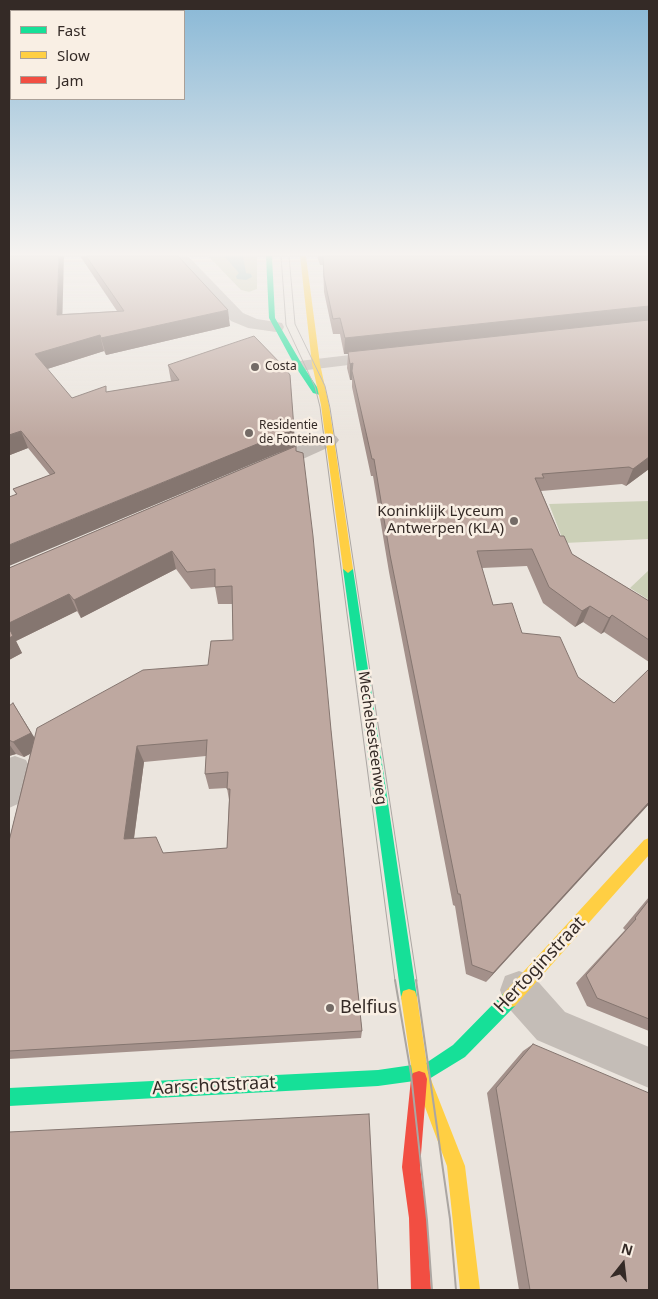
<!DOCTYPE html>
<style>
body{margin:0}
#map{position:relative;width:658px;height:1299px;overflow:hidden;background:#ebe5de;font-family:"Noto Sans",sans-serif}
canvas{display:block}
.frame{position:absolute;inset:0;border:10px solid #342a26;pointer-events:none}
.legend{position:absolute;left:10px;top:10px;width:175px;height:90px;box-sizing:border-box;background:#f9efe4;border:1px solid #aaa098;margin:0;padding:6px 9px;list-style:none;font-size:15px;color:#342a26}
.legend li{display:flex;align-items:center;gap:10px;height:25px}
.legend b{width:25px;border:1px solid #aaa098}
.north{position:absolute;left:598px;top:1239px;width:50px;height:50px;-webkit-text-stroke:4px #f9efe4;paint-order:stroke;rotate:16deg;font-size:14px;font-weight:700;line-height:20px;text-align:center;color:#342a26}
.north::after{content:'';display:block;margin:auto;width:18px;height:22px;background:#342a26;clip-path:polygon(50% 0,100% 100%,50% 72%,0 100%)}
</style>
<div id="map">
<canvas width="658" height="1299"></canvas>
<div class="frame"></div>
<ul class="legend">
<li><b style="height:6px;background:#16e098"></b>Fast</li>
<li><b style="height:6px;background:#ffcf43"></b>Slow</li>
<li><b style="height:6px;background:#f24e42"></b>Jam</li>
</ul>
<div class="north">N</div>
</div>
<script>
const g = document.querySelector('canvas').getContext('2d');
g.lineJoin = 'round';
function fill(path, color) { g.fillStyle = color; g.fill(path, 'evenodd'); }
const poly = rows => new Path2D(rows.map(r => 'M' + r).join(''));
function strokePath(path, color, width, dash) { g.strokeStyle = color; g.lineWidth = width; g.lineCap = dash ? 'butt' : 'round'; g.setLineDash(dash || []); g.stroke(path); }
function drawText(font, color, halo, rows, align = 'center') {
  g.font = font + ' "Noto Sans",sans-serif'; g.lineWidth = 5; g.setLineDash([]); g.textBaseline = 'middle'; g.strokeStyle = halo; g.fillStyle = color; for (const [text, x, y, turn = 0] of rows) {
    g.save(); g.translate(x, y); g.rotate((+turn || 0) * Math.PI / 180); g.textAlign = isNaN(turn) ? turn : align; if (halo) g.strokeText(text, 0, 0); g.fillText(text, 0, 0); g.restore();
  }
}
fill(poly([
 [208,256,257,256,257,289,249,292,241,290],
 [649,501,649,539,564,543,549,504],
 [649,570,649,600,630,588]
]), '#ccd0b8');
fill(poly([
 [224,256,243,256,246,273,251,274,252,277,246,280,237,279,236,276,239,273]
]), '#9abdbc');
fill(poly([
 [173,256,188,256,243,313,257,319,282,323,284,327,282,331,276,332,248,328,231,321,173,256],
 [384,351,390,352,393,356,390,360,299,371,293,370,290,366,293,362,299,361,384,351],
 [329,434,336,436,339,440,336,444,274,472,266,474,258,472,255,467,258,462,329,434],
 [15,756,26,760,31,770,20,803,9,808,9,758,15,756],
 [519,971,533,976,565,1012,649,1047,649,1088,537,1040,505,1004,500,990,505,976,519,971]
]), '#c4bdb7');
fill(poly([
 [266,256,272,256,275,318,303,366,321,393,320,395,313,393,295,366,269,318,266,256],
 [348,565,353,569,417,997,415,1003,409,1005,403,1003,401,997,343,569,348,565],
 [509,992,515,994,517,1000,515,1006,465,1057,429,1079,378,1086,9,1106,9,1088,378,1070,426,1063,453,1045,503,994,509,992]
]), '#16e098');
fill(poly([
 [300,256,306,256,320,364,329,405,353,569,348,573,343,569,321,405,312,364,300,256],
 [649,838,649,855,515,1006,509,1008,503,1006,501,1000,503,994,644,840,649,838],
 [409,989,415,991,417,997,428,1072,465,1166,480,1290,460,1290,447,1166,412,1072,401,997,403,991,409,989]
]), '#ffcf43');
fill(poly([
 [419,1071,425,1073,427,1079,420,1167,427,1218,431,1290,411,1290,409,1218,402,1167,411,1079,413,1073,419,1071]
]), '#f24e42');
strokePath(poly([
 [281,256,286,325,315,387,320,407,395,981],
 [289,256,295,324,325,386,330,408,417,981]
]), '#aba6a2', 1);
strokePath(poly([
 [395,980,411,1074,427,1220,432,1290],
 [416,980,450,1219,456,1290]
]), '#aba6a2', 2);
fill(poly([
 [9,256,62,314,117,311,80,256,178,256,230,326,106,355,104,351,47,369,72,398,171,381,168,365,294,429,295,446,331,730,362,1031,361,1038,9,1059,9,841,30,754,24,757,16,754,9,756,9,706,34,738,208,665,233,640,232,604,218,604,215,587,191,589,176,569,81,618,77,611,16,641,22,653,9,660,9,568,281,452,16,494,13,489,50,475,28,448,10,455,9,453],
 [206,756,205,774,209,789,227,788,229,800,227,848,164,853,134,839,144,762],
 [317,256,649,256,649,469,626,486,622,484,541,491,560,536,572,554,649,601,649,662,604,632,601,634,583,622,575,627,543,603,527,566,482,568,493,605,522,633,578,677,614,703,649,669,649,804,486,982,466,974,455,906,453,905,389,572,373,476,371,476,352,387,352,380,350,380,347,368,348,354,344,354,340,334,333,334,324,292,323,265,320,265],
 [649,897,649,1031,587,1006,576,983,625,930,623,928],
 [533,1044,649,1290,519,1290,487,1093,523,1051]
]), '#a3908a');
fill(poly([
 [59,256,64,256,62,331,57,315],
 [649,306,649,320,348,352,348,354,344,354,345,338],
 [228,310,230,326,106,355,101,338],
 [100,335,104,351,41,371,35,354],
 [353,363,352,380,350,380,350,364],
 [294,429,295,446,9,566,9,545],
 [21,431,28,448,10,455,9,452,9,435],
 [649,457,649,469,626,486,633,469],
 [172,551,176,569,81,618,74,600],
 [69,594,77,611,16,641,22,653,9,660,9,623],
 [590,606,583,622,575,627,582,611],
 [612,615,604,632,601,634,609,618],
 [13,703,41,748,24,757,13,742],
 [9,744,16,754,9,756],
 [137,746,144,762,132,852,124,839],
 [649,802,649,804,486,982,493,973]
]), '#857670');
const building = poly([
 [9,256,59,256,57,315,124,311,86,256,178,256,228,310,101,338,100,335,35,354,72,398,106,386,106,392,179,380,168,365,254,336,284,367,290,375,294,429,9,545,9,497,17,494,13,489,55,473,21,431,9,435,9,256],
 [323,256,649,256,649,306,345,338,340,318,333,319,324,277,323,256],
 [649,320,649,457,633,469,629,467,542,474,544,478,535,478,560,536,564,536,572,554,649,601,649,640,612,615,609,618,590,606,582,611,549,587,532,549,477,551,493,605,512,603,522,633,560,637,578,677,614,703,649,669,649,802,493,973,472,965,460,894,458,894,390,555,374,459,372,459,352,371,353,363,350,364,348,352,649,320],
 [296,446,296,451,303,453,313,536,331,730,362,1031,9,1051,9,841,37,728,143,670,208,665,211,641,233,640,232,586,215,587,215,569,187,572,172,551,74,600,69,594,9,623,9,568,296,446],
 [207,740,205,774,228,772,227,789,230,789,227,848,163,853,156,837,124,839,137,746,207,740],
 [9,628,13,636,9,638,9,628],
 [13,703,31,733,13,742,9,740,9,706,13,703],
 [649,900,649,1019,597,998,586,975,636,919,635,918,649,900],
 [533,1044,649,1093,649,1290,530,1290,496,1088,533,1044],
 [369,1114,378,1290,9,1290,9,1132,369,1114]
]);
fill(building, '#bea8a0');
strokePath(building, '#857670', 1);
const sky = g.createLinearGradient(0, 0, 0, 438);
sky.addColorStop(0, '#89b8d6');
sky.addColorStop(0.58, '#f6f3f0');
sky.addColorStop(1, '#f6f3f000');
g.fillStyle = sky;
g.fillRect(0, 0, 658, 438);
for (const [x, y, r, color] of [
 [255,367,5,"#746b66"],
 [249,433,5,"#746b66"],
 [514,521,5,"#746b66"],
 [330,1008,5,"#746b66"]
]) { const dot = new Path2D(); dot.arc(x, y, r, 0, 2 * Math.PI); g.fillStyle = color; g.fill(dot); strokePath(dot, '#f9efe4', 2); }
drawText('12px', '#342a26', '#f9efe4', [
 ["Costa",265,367],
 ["Residentie",259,426],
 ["de Fonteinen",259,440]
], 'left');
drawText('15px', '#342a26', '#f9efe4', [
 ["Koninklijk Lyceum",504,512],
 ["Antwerpen (KLA)",504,529]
], 'right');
drawText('15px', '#342a26', '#f9efe4', [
 ["Mechelsesteenweg",372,738,82]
]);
drawText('18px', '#342a26', '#f9efe4', [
 ["Hertoginstraat",540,965,-47],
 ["Aarschotstraat",214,1086,-3]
]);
drawText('18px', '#342a26', '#f9efe4', [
 ["Belfius",340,1008]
], 'left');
</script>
